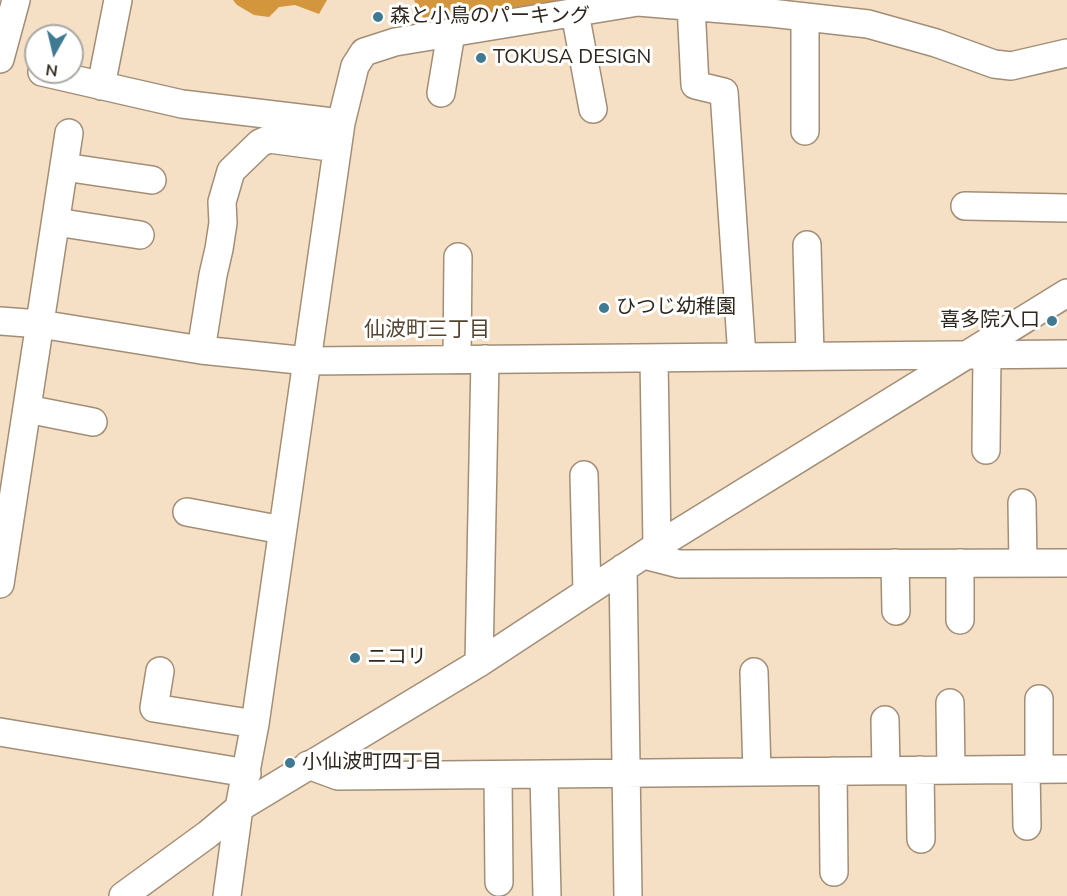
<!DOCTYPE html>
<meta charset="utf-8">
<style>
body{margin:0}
#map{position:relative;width:1067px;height:896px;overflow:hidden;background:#f5e0c6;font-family:"Nunito Sans",sans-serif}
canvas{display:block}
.north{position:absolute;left:24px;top:24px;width:60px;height:60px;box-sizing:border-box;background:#fff;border:2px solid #aca9a5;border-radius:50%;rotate:188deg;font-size:16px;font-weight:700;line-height:24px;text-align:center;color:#2f271d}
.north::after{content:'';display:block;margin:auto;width:21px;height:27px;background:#3f7a92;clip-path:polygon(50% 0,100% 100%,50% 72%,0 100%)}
</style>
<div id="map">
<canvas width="1067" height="896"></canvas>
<div class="north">N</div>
</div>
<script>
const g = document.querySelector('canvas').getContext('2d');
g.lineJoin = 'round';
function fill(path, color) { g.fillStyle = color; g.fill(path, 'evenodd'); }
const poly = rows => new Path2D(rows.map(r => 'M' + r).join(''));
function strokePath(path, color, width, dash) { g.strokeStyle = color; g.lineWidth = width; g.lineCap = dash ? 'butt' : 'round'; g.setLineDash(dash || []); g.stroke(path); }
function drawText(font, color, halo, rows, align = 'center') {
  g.font = font + ' "Nunito Sans","Noto Sans JP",sans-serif'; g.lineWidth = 6; g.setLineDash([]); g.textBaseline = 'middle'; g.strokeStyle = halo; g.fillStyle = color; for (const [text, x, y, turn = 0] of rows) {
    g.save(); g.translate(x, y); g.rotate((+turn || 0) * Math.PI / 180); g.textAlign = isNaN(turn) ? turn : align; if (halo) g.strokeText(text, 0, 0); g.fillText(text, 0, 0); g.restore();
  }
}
fill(poly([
 [233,0,327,0,319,14,295,5,279,7,269,17,254,15,237,5],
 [414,0,565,0,430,24,422,16]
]), '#d4963d');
const minor = poly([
 [691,5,695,85,724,92,742,357],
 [575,13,593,109],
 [805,17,805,131],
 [0,59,16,0],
 [42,72,182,104,341,123],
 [101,86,118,0],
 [441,93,451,33],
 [64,167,152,180],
 [965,206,1067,208],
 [56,222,140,235],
 [807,245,810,355],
 [0,321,40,324,201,350,308,361,1067,354],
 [201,350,213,275,219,249,223,223,222,202,231,171,260,143,269,139,337,148],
 [457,359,458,257],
 [654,359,657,546],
 [27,409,93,422],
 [986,450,987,355],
 [584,475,587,592],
 [1022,503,1023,563],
 [187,512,282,530],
 [644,555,679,564,1067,563],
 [895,563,896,611],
 [960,563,960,620],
 [623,568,628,896],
 [0,584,69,133],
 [479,663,485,359],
 [160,671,154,708,255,724],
 [754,672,757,772],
 [1039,699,1039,769],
 [950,703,951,770],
 [885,720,886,770],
 [0,732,247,773],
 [308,765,338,776,1067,769],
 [1026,769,1027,826],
 [920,770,921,839],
 [833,771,834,872],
 [544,775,547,896],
 [498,776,499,882],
 [123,896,208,834,239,808,479,663,657,546,1067,293],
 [227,896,239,808,255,724,341,123,355,66,364,52,395,42,638,2,771,13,868,24,936,43,994,64,1011,66,1067,53]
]);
strokePath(minor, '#a28e76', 30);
strokePath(minor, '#fff', 27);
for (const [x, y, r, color] of [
 [378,17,6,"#3f7a92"],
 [481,58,6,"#3f7a92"],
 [604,308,6,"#3f7a92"],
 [1052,321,6,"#3f7a92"],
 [355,658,6,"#3f7a92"],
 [290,763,6,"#3f7a92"]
]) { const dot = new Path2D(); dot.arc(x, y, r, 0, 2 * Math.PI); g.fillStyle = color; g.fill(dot); strokePath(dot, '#fff', 2); }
drawText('20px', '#2f271d', '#fff', [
 ["森と小鳥のパーキング",390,17],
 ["TOKUSA DESIGN",493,58],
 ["ひつじ幼稚園",616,308],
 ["喜多院入口",1040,321,"right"],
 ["ニコリ",367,658],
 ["小仙波町四丁目",302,763]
], 'left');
drawText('21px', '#54432e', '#fff', [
 ["仙波町三丁目",427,331]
]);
</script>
